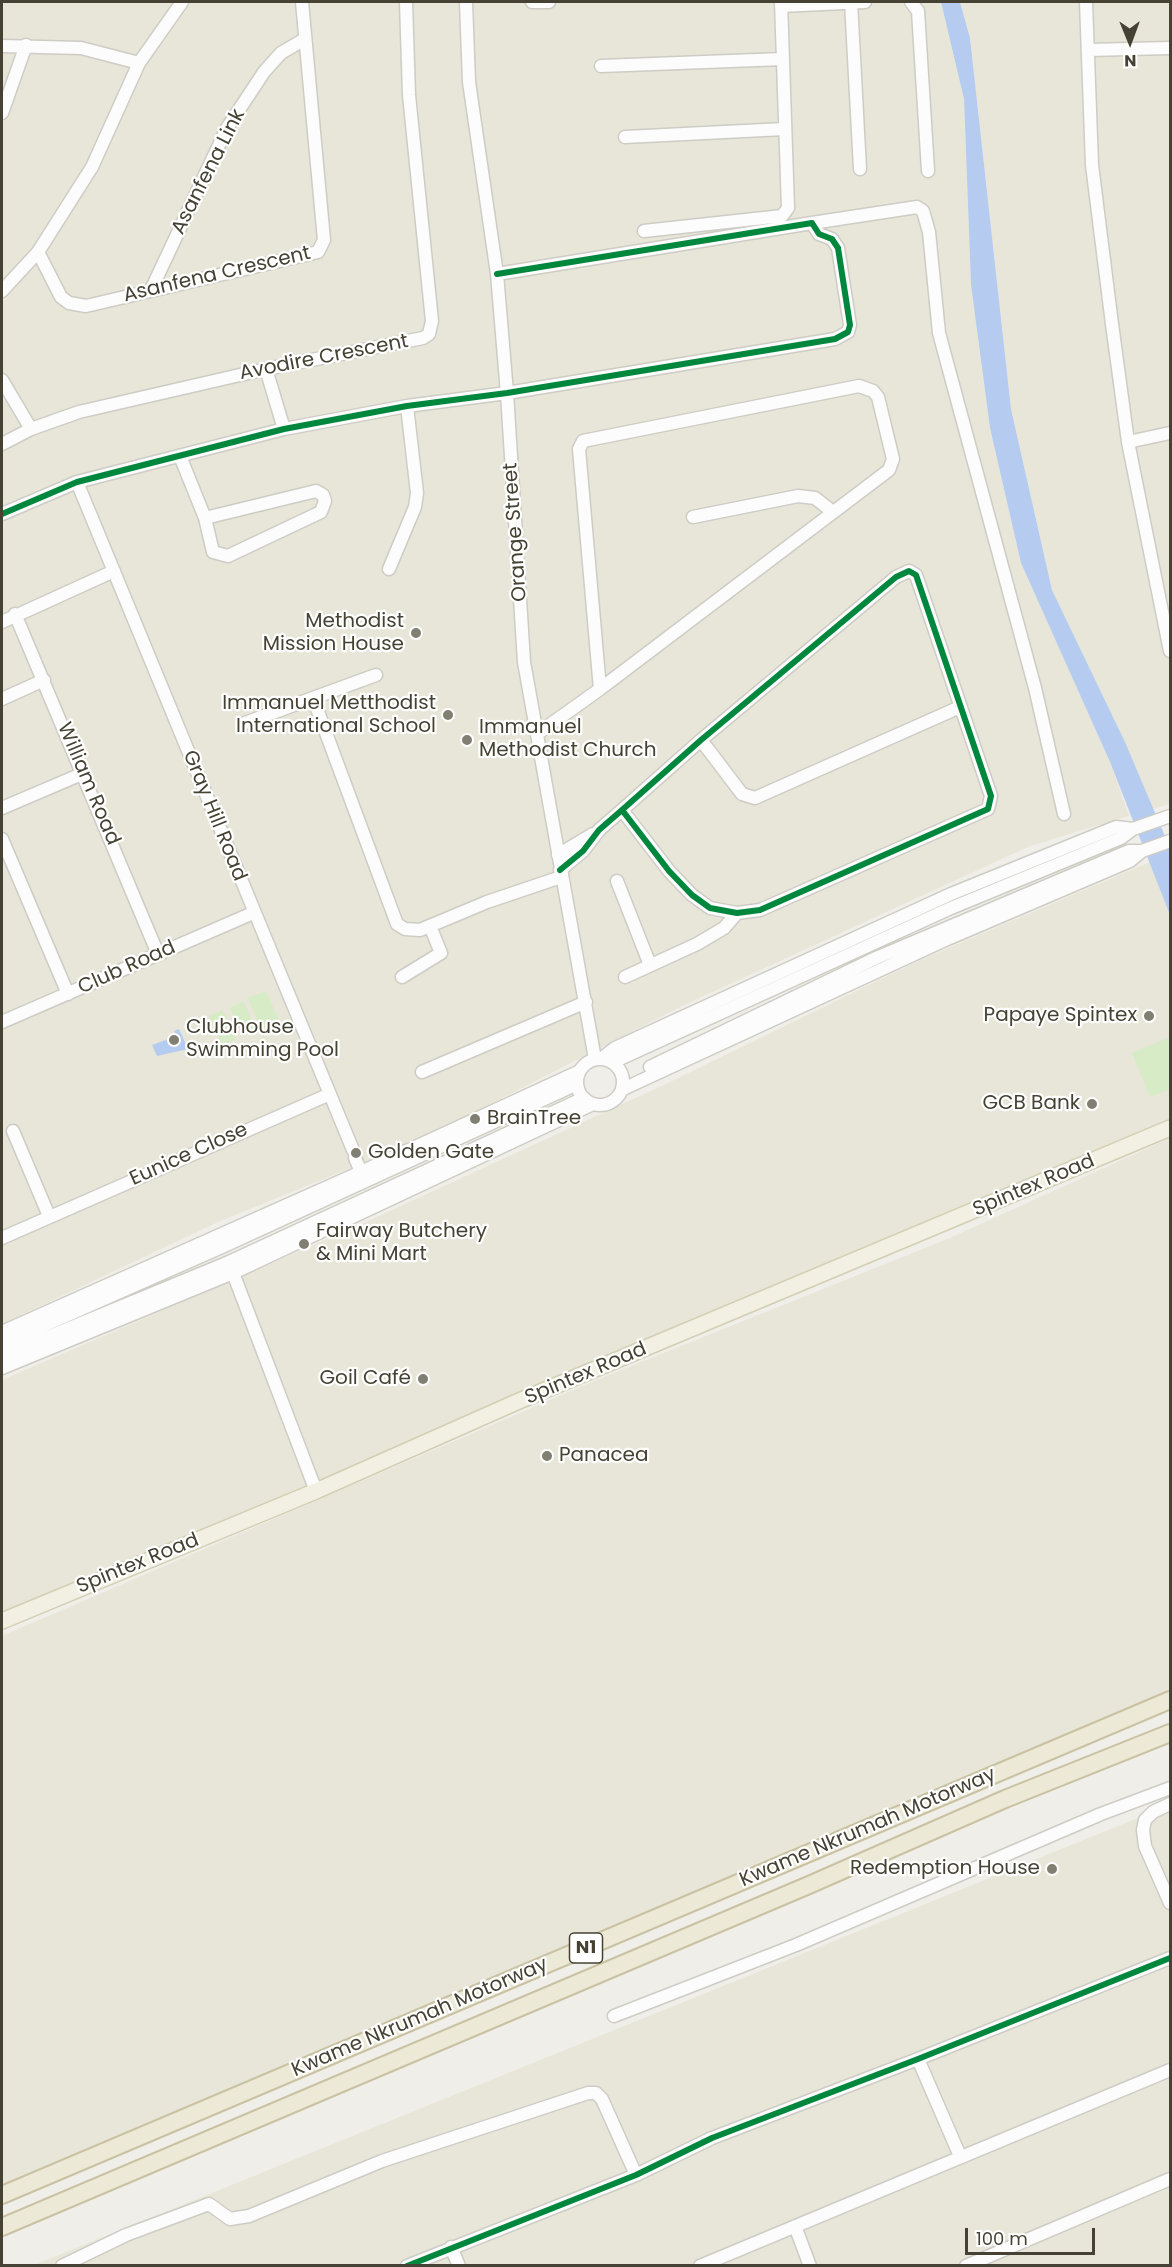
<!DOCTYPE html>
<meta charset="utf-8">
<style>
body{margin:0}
#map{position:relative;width:1172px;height:2267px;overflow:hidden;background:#f0eee8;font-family:Poppins,sans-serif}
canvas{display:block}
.frame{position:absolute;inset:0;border:3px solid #454233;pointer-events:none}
.north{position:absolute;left:1100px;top:12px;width:60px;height:60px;-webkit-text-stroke:4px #fff;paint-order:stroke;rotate:179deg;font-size:16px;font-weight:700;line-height:24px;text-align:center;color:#454233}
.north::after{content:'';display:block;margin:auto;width:21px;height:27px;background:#454233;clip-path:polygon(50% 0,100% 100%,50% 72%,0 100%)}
.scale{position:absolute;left:965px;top:2228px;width:130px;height:27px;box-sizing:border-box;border:3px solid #454233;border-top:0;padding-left:8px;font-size:18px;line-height:21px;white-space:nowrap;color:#454233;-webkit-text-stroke:4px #fff;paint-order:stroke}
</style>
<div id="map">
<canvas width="1172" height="2267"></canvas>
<div class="frame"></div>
<div class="north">N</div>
<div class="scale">100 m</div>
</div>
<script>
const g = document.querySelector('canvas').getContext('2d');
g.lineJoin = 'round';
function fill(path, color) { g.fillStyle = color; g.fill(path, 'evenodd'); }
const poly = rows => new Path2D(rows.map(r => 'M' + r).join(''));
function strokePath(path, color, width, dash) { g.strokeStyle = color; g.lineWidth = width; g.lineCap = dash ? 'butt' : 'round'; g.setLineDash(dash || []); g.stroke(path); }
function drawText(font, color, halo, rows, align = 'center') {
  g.font = font + ' Poppins,sans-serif'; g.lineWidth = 4.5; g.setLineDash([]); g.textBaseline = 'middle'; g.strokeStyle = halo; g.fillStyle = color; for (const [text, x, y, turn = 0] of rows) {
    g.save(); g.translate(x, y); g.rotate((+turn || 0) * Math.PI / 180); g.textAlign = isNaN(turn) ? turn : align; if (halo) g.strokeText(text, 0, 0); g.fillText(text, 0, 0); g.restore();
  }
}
fill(poly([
 [2,2,941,2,964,99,971,285,990,428,1021,563,1110,762,1129,816,1030,846,682,1006,424,1138,218,1222,2,1324],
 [960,2,1170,2,1170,804,1152,809,1125,742,1052,590,1011,409,970,38],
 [1150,862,1170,915,1170,1120,2,1617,2,1380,353,1228,668,1083,918,961],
 [1170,1138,1170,1694,2,2189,2,1636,594,1381,950,1238],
 [1170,1805,1170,2265,34,2265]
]), '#e8e6d8');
fill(poly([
 [266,991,279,1021,261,1029,248,998],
 [243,1001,257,1030,243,1036,230,1008],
 [223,1010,236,1039,222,1045,209,1016],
 [1170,1037,1170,1089,1150,1097,1132,1053]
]), '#d6ebc6');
fill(poly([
 [941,2,960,2,970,38,1011,409,1052,590,1125,742,1170,848,1170,915,1110,762,1021,563,990,428,971,285,964,99],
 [179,1029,188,1049,157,1056,152,1045,176,1036,174,1031]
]), '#b5ccf0');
const minor = poly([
 [466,2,469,82,497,274,507,393,524,662,595,1059],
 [532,2,549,2],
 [851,2,860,169],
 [911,2,918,11,928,171],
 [1086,2,1092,165,1112,324,1128,442,1170,651],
 [781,6,865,2],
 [2,46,81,48,139,63],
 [1088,50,1170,48],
 [601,66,783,59],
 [2,113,26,45],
 [625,137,784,129],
 [812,223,917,207,923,211,929,232,939,333,1035,688,1064,814],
 [644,231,782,216,788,208,781,2],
 [38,252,61,297,69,303,86,306,318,252,324,240,302,2],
 [151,290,227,128,264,72,281,53,305,39],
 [2,291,38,252,92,167,139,63,182,2],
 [266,369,284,429],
 [2,380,31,429],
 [1128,442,1170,433],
 [2,444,31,429,79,412,266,369,423,338,429,334,432,321,409,95,406,2],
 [180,456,205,518,316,491,323,495,325,501,321,512,228,556,213,552,205,518],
 [77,482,353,1150],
 [2,514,77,482,284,429,407,406,507,393,835,339,848,332,850,325,838,248,832,239,819,234,812,223,497,274],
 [693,517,798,496,815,498,833,512],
 [389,569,415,507,417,493,407,406],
 [15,614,158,954],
 [2,622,114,571],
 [313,698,376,675],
 [2,699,44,680],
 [245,723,313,698,397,924,405,929,420,930,487,902,561,877],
 [537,734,600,689,889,470,893,459,878,397,873,391,859,386,583,441,579,449,600,689],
 [701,740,742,794,755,798,960,707],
 [2,808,84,773],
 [2,839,68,994],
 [558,855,593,834],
 [560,870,583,851,599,830,622,810,701,740,896,577,909,571,916,575,991,796,988,809,760,910,737,913,710,908,692,895,669,871,622,810],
 [617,881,650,965],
 [402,977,441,953,430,926],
 [625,977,697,944,724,928,737,913],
 [2,1022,253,913],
 '577 1082a23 23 0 1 1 46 0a23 23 0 1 1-46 0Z',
 [601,1059,615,1048,951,894,1116,827,1133,829],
 [613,1062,951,908,1121,838,1133,829,1170,816],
 [650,1067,876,958,1129,851,1142,851],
 [422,1072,586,1002],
 [623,1089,945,940,1130,861,1142,851,1170,841],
 [13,1131,49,1216],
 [355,1158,361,1172],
 [2,1238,330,1094],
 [230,1265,316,1491],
 [2,1332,361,1172,580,1071],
 [2,1344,222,1247,577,1084],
 [2,1356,229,1262,584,1098],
 [2,1368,233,1273,593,1104],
 [1170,1804,1153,1812,1145,1820,1143,1830,1145,1846,1170,1903],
 [614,2016,796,1945,1101,1814,1170,1788],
 [918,2059,960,2156],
 [795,2226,810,2266],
 [451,2247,459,2266],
 [62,2266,126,2235,209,2204,230,2219,249,2216,382,2161,588,2093,596,2093,602,2099,636,2175],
 [407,2266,636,2175,712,2138,918,2059,1170,1958],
 [700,2266,1170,2070],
 [966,2266,1170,2179]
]);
const major = poly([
 [2,1621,316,1491,519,1401,1170,1128]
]);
const highway = poly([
 [2,2195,1170,1700],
 [2,2227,809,1885,1005,1799,1170,1733]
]);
strokePath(minor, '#cdccc5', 15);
strokePath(major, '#d2cfb4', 18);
strokePath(highway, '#c9c2a2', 20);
strokePath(minor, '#fdfcfc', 12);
strokePath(major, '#f1f0e2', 15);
strokePath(highway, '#ece9d7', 16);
strokePath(poly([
 [2,514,77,482,284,429,407,406,507,393,835,339,848,332,850,325,838,248,832,239,819,234,812,223,497,274],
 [560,870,583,851,599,830,622,810,701,740,896,577,909,571,916,575,991,796,988,809,760,910,737,913,710,908,692,895,669,871,622,810],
 [407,2266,636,2175,712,2138,918,2059,1170,1958]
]), '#00873e', 6);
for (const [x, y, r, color] of [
 [416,633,6,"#817e72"],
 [448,715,6,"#817e72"],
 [467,740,6,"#817e72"],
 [1149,1016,6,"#817e72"],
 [174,1040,6,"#817e72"],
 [1092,1104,6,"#817e72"],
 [475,1119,6,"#817e72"],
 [356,1153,6,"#817e72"],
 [304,1244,6,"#817e72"],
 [423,1379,6,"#817e72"],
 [547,1456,6,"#817e72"],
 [1052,1869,6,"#817e72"]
]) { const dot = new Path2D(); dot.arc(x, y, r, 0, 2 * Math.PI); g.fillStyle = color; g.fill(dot); strokePath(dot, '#fff', 2); }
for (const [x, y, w] of [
 [586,1948,33]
]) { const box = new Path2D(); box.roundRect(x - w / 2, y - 15, w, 30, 4.5); g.fillStyle = '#fff'; g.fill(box); strokePath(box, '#454233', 1.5); }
drawText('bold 18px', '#454233', null, [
 ["N1",586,1948]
]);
drawText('20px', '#454233', '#fff', [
 ["Asanfena Link",209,172,-63],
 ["Asanfena Crescent",217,275,-13],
 ["Avodire Crescent",324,358,-11],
 ["Orange Street",516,532,-94],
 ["William Road",88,784,67],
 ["Gray Hill Road",214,816,68],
 ["Club Road",127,968,-24],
 ["Eunice Close",189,1155,-24],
 ["Spintex Road",1034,1186,-23],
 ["Spintex Road",586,1374,-23],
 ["Spintex Road",138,1564,-22],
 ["Kwame Nkrumah Motorway",868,1828,-23],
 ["Kwame Nkrumah Motorway",420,2018,-23]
]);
drawText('20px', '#454233', '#fff', [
 ["Methodist",404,622],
 ["Mission House",404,645],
 ["Immanuel Metthodist",436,704],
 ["International School",436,727],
 ["Immanuel",479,728,"left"],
 ["Methodist Church",479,751,"left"],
 ["Papaye Spintex",1137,1016],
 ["Clubhouse",186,1028,"left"],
 ["Swimming Pool",186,1051,"left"],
 ["GCB Bank",1080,1104],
 ["BrainTree",487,1119,"left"],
 ["Golden Gate",368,1153,"left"],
 ["Fairway Butchery",316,1232,"left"],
 ["& Mini Mart",316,1255,"left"],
 ["Goil Café",411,1379],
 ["Panacea",559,1456,"left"],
 ["Redemption House",1040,1869]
], 'right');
</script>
